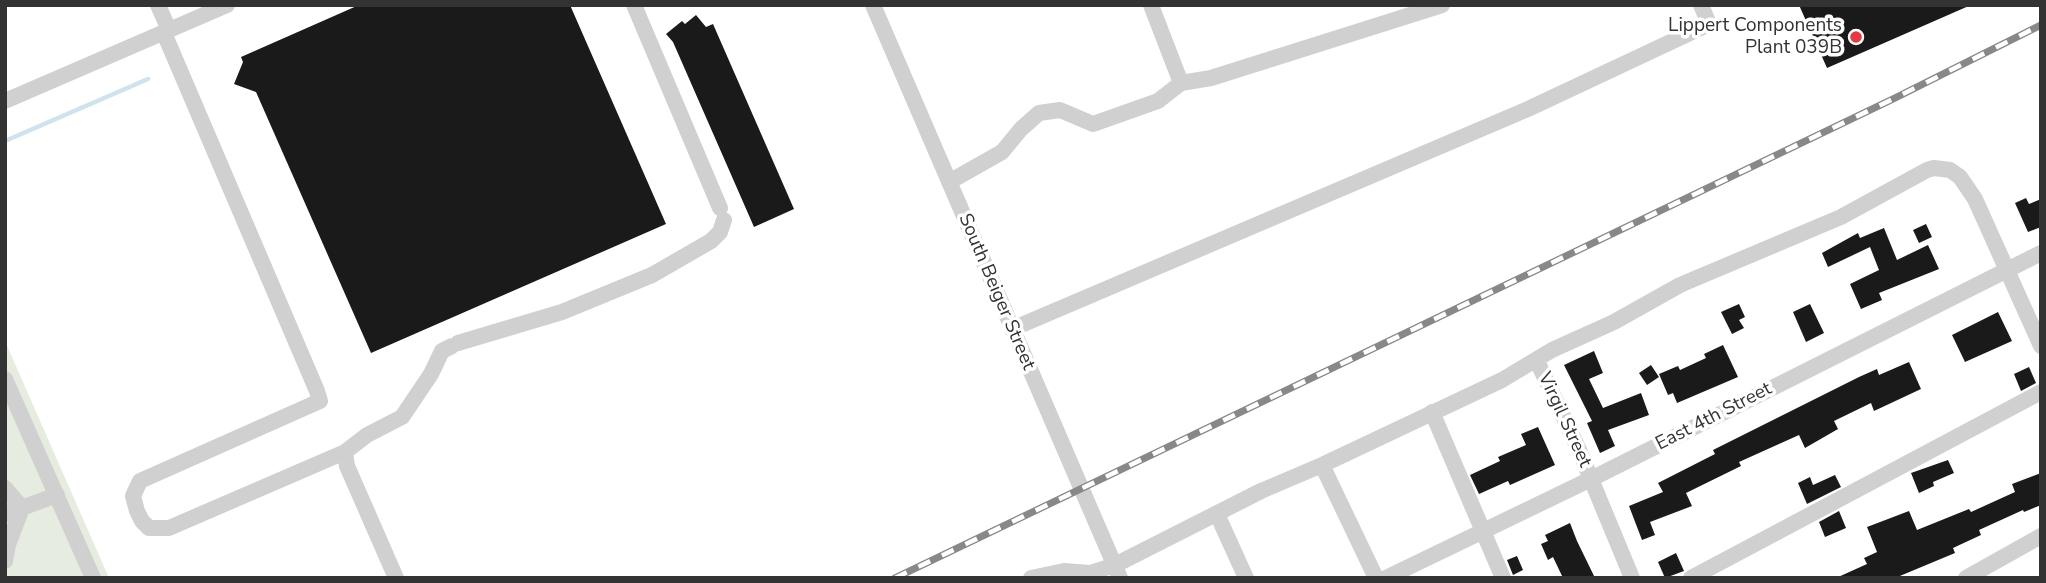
<!DOCTYPE html>
<style>
body{margin:0}
#map{position:relative;width:2046px;height:583px;overflow:hidden;background:#fff;font-family:"Nunito Sans",sans-serif}
canvas{display:block}
.frame{position:absolute;inset:0;border:7px solid #333;pointer-events:none}
</style>
<div id="map">
<canvas width="2046" height="583"></canvas>
<div class="frame"></div>
</div>
<script>
const g = document.querySelector('canvas').getContext('2d');
g.lineJoin = 'round';
function fill(path, color) { g.fillStyle = color; g.fill(path, 'evenodd'); }
const poly = rows => new Path2D(rows.map(r => 'M' + r).join(''));
function strokePath(path, color, width, dash) { g.strokeStyle = color; g.lineWidth = width; g.lineCap = dash ? 'butt' : 'round'; g.setLineDash(dash || []); g.stroke(path); }
function drawText(font, color, halo, rows, align = 'center') {
  g.font = font + ' "Nunito Sans",sans-serif'; g.lineWidth = 7; g.setLineDash([]); g.textBaseline = 'middle'; g.strokeStyle = halo; g.fillStyle = color; for (const [text, x, y, turn = 0] of rows) {
    g.save(); g.translate(x, y); g.rotate((+turn || 0) * Math.PI / 180); g.textAlign = isNaN(turn) ? turn : align; if (halo) g.strokeText(text, 0, 0); g.fillText(text, 0, 0); g.restore();
  }
}
fill(poly([
 [5,341,109,578,5,578]
]), '#e6ecdf');
strokePath(poly([
 [5,141,148,79]
]), '#cfe2ee', 4.5);
fill(poly([
 [359,5,570,5,666,224,371,353,256,92,234,84,243,62,241,57],
 [1799,5,1971,5,1827,68],
 [696,15,706,27,713,24,794,209,754,227,673,42,666,34,682,21,685,24],
 [2026,198,2029,204,2041,199,2041,227,2028,232,2015,203],
 [1926,224,1932,237,1919,243,1913,230],
 [1884,228,1897,260,1928,245,1939,269,1879,293,1882,300,1861,309,1850,284,1879,270,1870,247,1828,267,1822,253,1858,233,1860,238],
 [1739,304,1745,317,1739,320,1744,328,1732,334,1721,312],
 [1810,304,1824,333,1806,342,1793,312],
 [1998,312,2012,341,1965,362,1952,335],
 [1723,345,1738,377,1677,403,1673,393,1668,395,1659,374,1678,366,1680,370,1706,358,1704,354],
 [1594,351,1603,373,1589,379,1603,408,1641,393,1649,415,1608,430,1615,446,1600,453,1587,423,1592,421,1564,365],
 [1909,362,1921,389,1874,411,1871,403,1834,421,1838,429,1805,448,1799,435,1739,462,1741,466,1686,493,1692,506,1650,522,1655,535,1642,540,1629,506,1663,492,1658,483,1715,454,1713,450,1859,377,1877,369,1879,375],
 [1651,365,1659,377,1647,385,1639,373],
 [2029,367,2036,383,2021,391,2014,374],
 [1538,427,1555,465,1510,485,1508,481,1479,494,1470,475,1500,461,1498,457,1526,445,1521,434],
 [1948,460,1954,473,1933,482,1934,486,1919,493,1911,473],
 [2041,473,2041,505,2024,512,2023,510,1979,530,1981,535,1953,548,1955,553,1895,578,1836,578,1867,564,1864,558,1877,552,1867,527,1909,511,1917,530,1969,509,1971,512,2015,492,2012,484],
 [1835,475,1841,487,1807,504,1798,483,1810,477,1813,485],
 [1839,511,1846,528,1825,537,1819,522],
 [1570,523,1577,541,1595,578,1563,578,1553,557,1548,560,1541,544,1548,541,1545,535],
 [1676,553,1684,571,1665,578,1658,562],
 [1517,556,1523,570,1513,575,1507,560]
]), '#1a1a1a');
strokePath(poly([
 [158,5,169,30],
 [634,5,720,208],
 [873,5,1120,578],
 [164,33,317,391,320,401,140,481,133,496,137,511,142,521,149,528,169,528,345,452],
 [1181,83,1211,78,1442,5],
 [5,101,227,5],
 [949,182,1002,152,1021,129,1039,113,1060,110,1093,124,1158,101,1181,83,1151,5],
 [1012,329,1528,109,1709,24,1701,5],
 [458,343,562,312,652,275,711,241,720,232,724,220],
 [1537,361,1579,450,1632,578],
 [5,379,93,578],
 [1432,412,1503,578],
 [1322,465,1376,578],
 [5,488,22,508,8,545,5,561],
 [5,514,57,495],
 [1217,514,1246,578],
 [396,578,347,466,345,452,367,435,402,417,431,374,442,351,452,346],
 [1031,578,1064,571,1090,573,1115,565,1261,491,1322,465,1502,380,1552,350,1614,322,1680,285,1841,217,1927,170,1934,168,1950,170,1960,177,1975,199,2041,346],
 [1386,578,1591,479,2041,253],
 [1691,578,2041,392],
 [1966,578,2041,536]
]), '#d0d0d0', 16);
const rail = poly([
 [895,578,1893,99,2041,25]
]);
strokePath(rail, '#888', 7);
strokePath(rail, '#fff', 4.5, [13]);
for (const [x, y, r, color] of [
 [1856,37,7,"#e63946"]
]) { const dot = new Path2D(); dot.arc(x, y, r, 0, 2 * Math.PI); g.fillStyle = color; g.fill(dot); strokePath(dot, '#fff', 2.5); }
drawText('19px', '#333', '#fff', [
 ["Lippert Components",1842,26],
 ["Plant 039B",1842,48]
], 'right');
drawText('19px', '#333', '#fff', [
 ["South Beiger Street",996,292,67],
 ["East 4th Street",1714,417,-27],
 ["Virgil Street",1564,420,65]
]);
</script>
